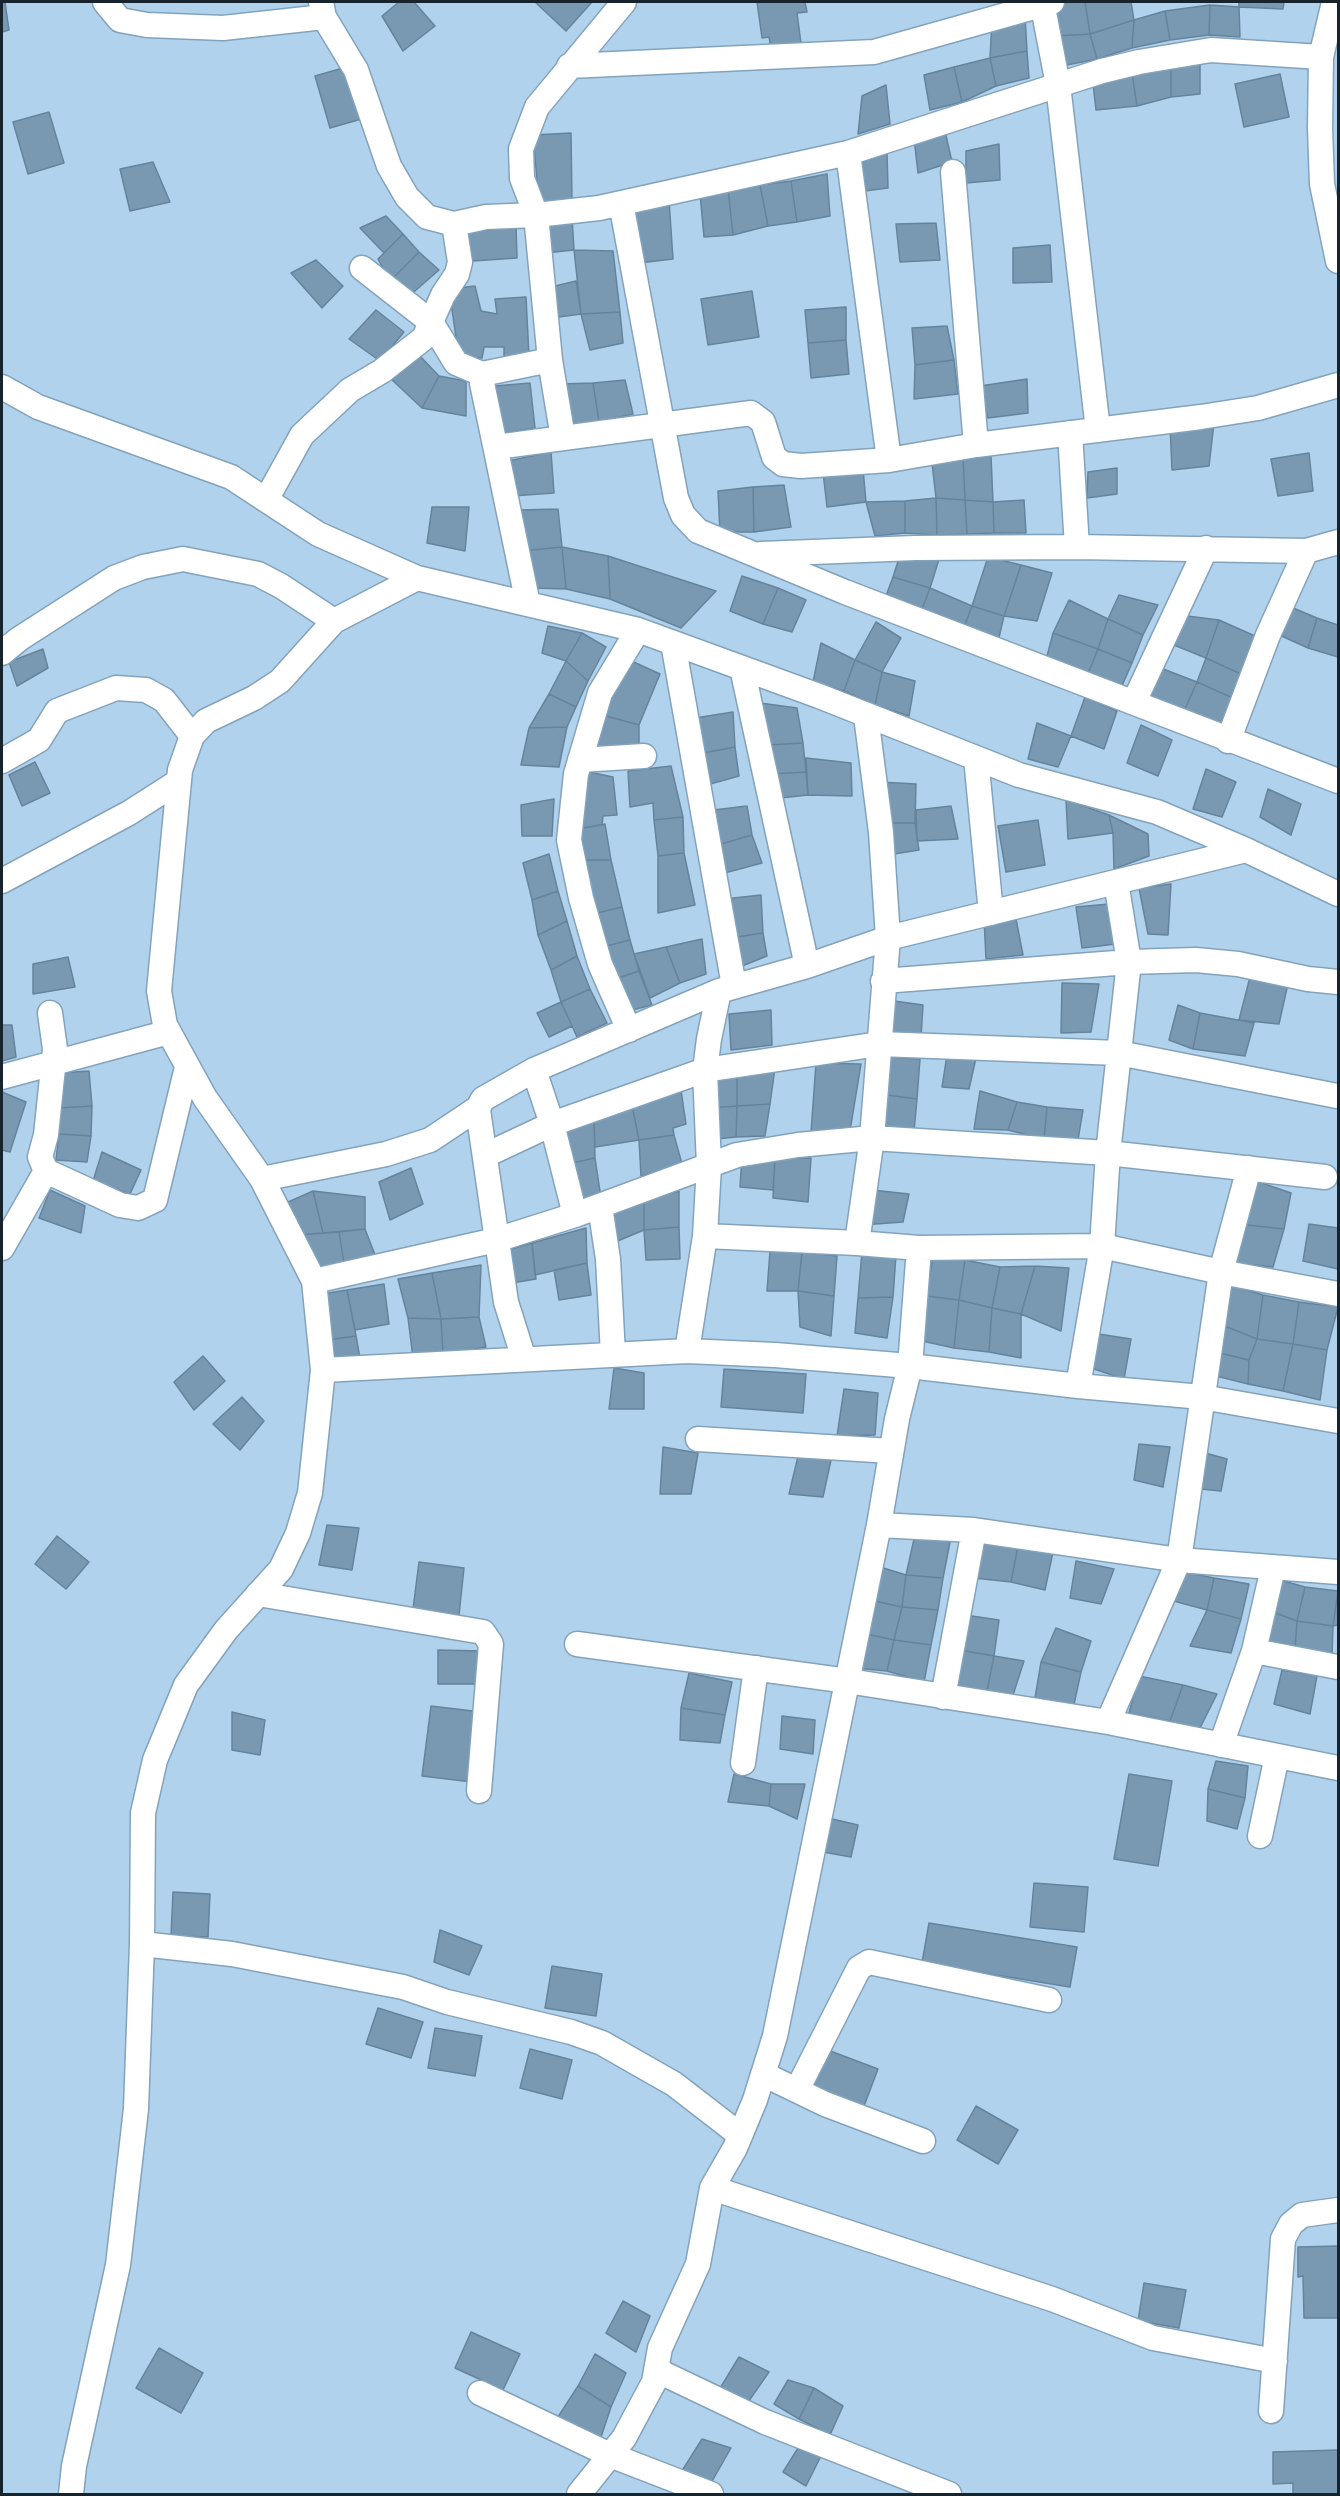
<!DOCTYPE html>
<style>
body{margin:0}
#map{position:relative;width:1340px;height:2496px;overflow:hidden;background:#b1d2ed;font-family:"Fira Sans Condensed",sans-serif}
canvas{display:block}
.frame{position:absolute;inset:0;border:3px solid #17232d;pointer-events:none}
</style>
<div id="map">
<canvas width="1340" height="2496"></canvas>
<div class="frame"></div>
</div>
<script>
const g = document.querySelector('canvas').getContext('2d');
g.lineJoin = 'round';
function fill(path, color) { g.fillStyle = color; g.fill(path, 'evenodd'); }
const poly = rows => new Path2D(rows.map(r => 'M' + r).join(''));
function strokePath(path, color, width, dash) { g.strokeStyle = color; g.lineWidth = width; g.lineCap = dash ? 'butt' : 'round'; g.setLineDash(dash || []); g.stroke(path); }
const building = poly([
 [2,2,5,2,9,30,2,32,2,2],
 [399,2,414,2,435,26,403,51,382,16,399,2],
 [535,2,592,2,566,31,535,2],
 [757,2,805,2,807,12,797,13,802,51,772,56,769,37,762,38,757,2],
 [1055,2,1085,2,1090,34,1057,36,1055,2],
 [1085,2,1131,2,1134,20,1090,34,1085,2],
 [1239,2,1284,2,1283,9,1239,7,1239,2],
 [1210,5,1209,35,1170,40,1165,11,1210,5],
 [1210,5,1239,7,1240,37,1209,35,1210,5],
 [1165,11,1170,40,1132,48,1134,20,1165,11],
 [1025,16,1027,51,990,58,992,21,1025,16],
 [1134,20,1132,48,1097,59,1090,34,1134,20],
 [1090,34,1097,59,1062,66,1057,36,1090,34],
 [1027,51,1029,78,996,86,990,58,1027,51],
 [1200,56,1200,94,1171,97,1171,60,1200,56],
 [990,58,996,86,962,102,954,67,990,58],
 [1171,60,1171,97,1137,106,1131,67,1171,60],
 [350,66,365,118,330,128,315,76,350,66],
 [954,67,962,102,930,110,924,75,954,67],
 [1131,67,1137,106,1096,110,1092,75,1131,67],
 [1280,74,1289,117,1244,127,1235,84,1280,74],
 [886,85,890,124,858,134,862,96,886,85],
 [49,112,64,163,28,174,13,122,49,112],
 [945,131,952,162,918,173,914,138,945,131],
 [571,133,572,201,539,202,533,135,571,133],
 [999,144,1000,180,966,183,966,151,999,144],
 [887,153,888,188,857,192,853,155,887,153],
 [153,162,170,202,130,211,120,169,153,162],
 [827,174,830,216,797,222,791,181,827,174],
 [791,181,797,222,768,226,760,185,791,181],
 [760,185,768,226,733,235,728,188,760,185],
 [728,188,733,235,704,237,700,194,728,188],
 [669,200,673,259,639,263,632,208,669,200],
 [386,216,403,234,384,253,360,228,386,216],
 [572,217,574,250,545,253,544,219,572,217],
 [936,223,940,260,900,262,896,224,936,223],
 [516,226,517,258,473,261,465,233,516,226],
 [403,234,419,252,390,281,378,259,403,234],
 [1050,245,1052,282,1013,283,1013,248,1050,245],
 [574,250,613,251,620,312,581,314,574,250],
 [419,252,439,270,408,297,390,281,419,252],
 [316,260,343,286,322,308,291,273,316,260],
 [576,281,581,314,551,318,547,288,576,281],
 [475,286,481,311,497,314,495,299,526,297,529,356,504,361,504,347,484,347,482,358,459,358,449,289,475,286],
 [752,291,759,337,708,345,701,299,752,291],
 [846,307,846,340,808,343,805,310,846,307],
 [376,310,404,332,380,361,349,339,376,310],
 [620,312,623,343,590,350,581,314,620,312],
 [947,326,954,360,915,365,912,328,947,326],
 [846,340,849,374,811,378,808,343,846,340],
 [417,353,439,376,422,408,390,378,417,353],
 [954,360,958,394,914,399,915,365,954,360],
 [439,376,466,381,466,416,422,408,439,376],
 [1027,379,1028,413,988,418,980,386,1027,379],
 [625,380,633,414,599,422,593,383,625,380],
 [530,383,535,428,498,434,495,386,530,383],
 [593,383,599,422,565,426,559,384,593,383],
 [1214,423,1209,466,1172,470,1170,424,1214,423],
 [551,452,554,493,512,496,508,461,551,452],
 [1309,453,1313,491,1278,496,1271,459,1309,453],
 [991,456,993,502,965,500,963,457,991,456],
 [963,457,965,500,936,498,932,463,963,457],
 [1117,468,1117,494,1087,498,1088,472,1117,468],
 [863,469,866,502,827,507,823,472,863,469],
 [784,485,791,527,754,532,753,487,784,485],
 [753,487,754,532,720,532,718,491,753,487],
 [936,498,965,500,967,534,937,535,936,498],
 [936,498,937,535,905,533,905,501,936,498],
 [965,500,993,502,994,533,967,534,965,500],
 [1024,500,1026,533,994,533,993,502,1024,500],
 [905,501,905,533,875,536,866,502,905,501],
 [432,507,469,507,465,551,427,543,432,507],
 [558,509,562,547,523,551,519,510,558,509],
 [562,547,608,556,610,599,566,589,562,547],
 [562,547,566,589,530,588,523,551,562,547],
 [901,552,941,553,930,588,893,577,901,552],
 [608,556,716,591,681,628,610,599,608,556],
 [988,557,1021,565,1004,616,972,606,988,557],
 [1021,565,1052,573,1037,621,1004,616,1021,565],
 [742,576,778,588,763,624,730,611,742,576],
 [893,577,930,588,919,617,883,604,893,577],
 [778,588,806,600,792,632,763,624,778,588],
 [930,588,972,606,962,633,919,617,930,588],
 [1119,595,1158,605,1143,635,1108,619,1119,595],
 [1069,600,1108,619,1098,649,1053,633,1069,600],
 [1286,605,1317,618,1308,648,1275,633,1286,605],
 [972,606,1004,616,997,646,962,633,972,606],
 [1179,615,1219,620,1206,658,1169,643,1179,615],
 [1317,618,1338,625,1338,657,1308,648,1317,618],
 [1108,619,1143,635,1132,663,1098,649,1108,619],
 [1219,620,1255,636,1243,675,1206,658,1219,620],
 [876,622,901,638,882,672,855,660,876,622],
 [548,626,582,633,566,661,542,653,548,626],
 [582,633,606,647,588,681,566,661,582,633],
 [1053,633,1098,649,1088,674,1046,660,1053,633],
 [821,643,855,660,844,691,813,682,821,643],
 [43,649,48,668,17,686,9,662,43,649],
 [1098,649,1132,663,1121,688,1088,674,1098,649],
 [1206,658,1243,675,1233,698,1197,682,1206,658],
 [627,659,660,674,639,725,599,714,627,659],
 [855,660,882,672,875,705,844,691,855,660],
 [566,661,588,681,576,707,549,694,566,661],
 [1158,667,1197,682,1184,711,1149,705,1158,667],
 [882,672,915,681,909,716,875,705,882,672],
 [1197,682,1233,698,1218,728,1184,711,1197,682],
 [549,694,576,707,567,727,529,728,549,694],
 [1085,697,1117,711,1104,749,1071,736,1085,697],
 [760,703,797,708,803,743,767,745,760,703],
 [733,712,735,747,698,754,689,719,733,712],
 [599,714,639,725,639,750,588,747,599,714],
 [1037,723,1071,736,1058,767,1028,759,1037,723],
 [1141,725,1172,740,1158,776,1127,763,1141,725],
 [567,727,559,767,521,765,529,728,567,727],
 [803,743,806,772,771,774,767,745,803,743],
 [735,747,739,776,703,786,698,754,735,747],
 [806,758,851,763,852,796,808,795,806,758],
 [35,762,50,793,22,806,9,775,35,762],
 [671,766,683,817,654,820,653,803,630,807,628,771,671,766],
 [1206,769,1236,782,1222,817,1193,809,1206,769],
 [584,771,613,777,617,815,603,816,602,825,577,829,584,771],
 [806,772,808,795,771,799,771,774,806,772],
 [880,782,916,784,915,823,888,823,880,782],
 [1268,789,1301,804,1291,835,1260,817,1268,789],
 [554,799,552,836,522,836,521,805,554,799],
 [1066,800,1109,815,1113,833,1068,839,1066,800],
 [747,806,752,835,711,847,705,811,747,806],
 [951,806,958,839,917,841,916,810,951,806],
 [1109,815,1148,834,1149,856,1114,869,1113,833,1109,815],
 [683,817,684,853,658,856,654,820,683,817],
 [1038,820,1045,865,1006,872,998,826,1038,820],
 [888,823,915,823,919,850,888,855,888,823],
 [605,824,611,860,581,860,577,829,605,824],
 [752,835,762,863,717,875,711,847,752,835],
 [684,853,695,905,658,913,658,856,684,853],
 [549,854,558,891,532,900,523,863,549,854],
 [581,860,611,860,622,907,593,914,581,860],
 [1171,884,1168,935,1148,934,1139,888,1171,884],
 [558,891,567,921,538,935,532,900,558,891],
 [761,895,763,933,730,938,725,899,761,895],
 [1109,904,1116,944,1082,948,1076,907,1109,904],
 [622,907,630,940,603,947,593,914,622,907],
 [1015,914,1023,955,986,959,984,919,1015,914],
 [567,921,577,956,551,970,538,935,567,921],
 [763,933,767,956,732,970,730,938,763,933],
 [702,939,706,974,680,983,666,947,702,939],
 [630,940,639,971,612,980,603,947,630,940],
 [666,947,680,983,650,998,634,954,666,947],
 [577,956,590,989,561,1002,551,970,577,956],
 [68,957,75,987,33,994,33,964,68,957],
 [639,971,652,1005,624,1012,612,980,639,971],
 [1251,973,1289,979,1279,1024,1239,1020,1251,973],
 [1062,983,1099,984,1091,1032,1061,1033,1062,983],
 [590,989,607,1023,577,1037,561,1002,590,989],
 [887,1000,923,1005,921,1037,884,1033,887,1000],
 [561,1002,572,1026,549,1037,537,1013,561,1002],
 [1178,1005,1200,1013,1193,1049,1169,1040,1178,1005],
 [771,1010,772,1045,731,1050,729,1014,771,1010],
 [1200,1013,1254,1023,1245,1056,1193,1049,1200,1013],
 [2,1025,12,1025,16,1057,2,1061,2,1025],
 [947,1055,976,1058,969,1089,942,1087,947,1055],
 [883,1057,920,1059,917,1099,879,1094,883,1057],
 [816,1063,861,1064,850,1131,811,1132,816,1063],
 [737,1068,737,1106,709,1108,711,1072,737,1068],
 [737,1068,775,1068,770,1104,737,1106,737,1068],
 [89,1071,92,1106,60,1108,59,1073,89,1071],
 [681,1090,686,1124,673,1128,674,1135,639,1140,632,1105,681,1090],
 [980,1091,1017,1102,1008,1130,974,1129,980,1091],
 [2,1092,26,1102,10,1152,2,1150,2,1092],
 [879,1094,917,1099,914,1131,875,1127,879,1094],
 [1017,1102,1047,1107,1044,1139,1008,1130,1017,1102],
 [770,1104,765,1136,736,1137,737,1106,770,1104],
 [632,1105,639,1140,595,1147,594,1120,632,1105],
 [92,1106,91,1136,59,1134,60,1108,92,1106],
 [737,1106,736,1137,707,1140,709,1108,737,1106],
 [1047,1107,1083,1110,1078,1140,1044,1139,1047,1107],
 [594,1120,595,1158,568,1164,559,1131,594,1120],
 [59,1134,91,1136,87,1162,56,1160,59,1134],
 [674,1135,682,1164,641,1176,639,1140,674,1135],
 [102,1152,141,1170,130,1194,93,1181,102,1152],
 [742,1156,775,1158,773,1190,740,1187,742,1156],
 [595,1158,601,1198,573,1203,568,1164,595,1158],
 [775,1158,811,1158,808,1202,773,1198,775,1158],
 [411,1168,423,1204,390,1220,379,1182,411,1168],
 [1253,1180,1291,1193,1284,1229,1247,1225,1253,1180],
 [863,1189,909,1194,903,1222,862,1225,863,1189],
 [50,1190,85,1206,81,1233,39,1218,50,1190],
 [313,1191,365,1197,365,1229,323,1233,313,1191],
 [313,1191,323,1233,299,1235,286,1203,313,1191],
 [679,1191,679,1227,644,1230,644,1201,679,1191],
 [644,1201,644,1230,608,1245,604,1210,644,1201],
 [1309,1224,1338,1228,1338,1269,1303,1261,1309,1224],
 [1247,1225,1284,1229,1273,1267,1234,1263,1247,1225],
 [679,1227,680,1259,646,1260,644,1230,679,1227],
 [586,1228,587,1263,535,1275,532,1243,586,1228],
 [365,1229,377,1260,344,1263,339,1232,365,1229],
 [339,1232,344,1263,309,1268,299,1235,339,1232],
 [532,1243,536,1279,506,1284,501,1252,532,1243],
 [770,1251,802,1252,798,1291,767,1291,770,1251],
 [802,1252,837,1256,834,1296,798,1291,802,1252],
 [862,1252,896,1255,893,1297,858,1298,862,1252],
 [933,1257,965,1260,959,1300,926,1296,933,1257],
 [965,1260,1000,1267,992,1308,959,1300,965,1260],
 [587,1263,591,1295,559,1300,554,1270,587,1263],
 [481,1265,479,1317,441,1319,432,1273,481,1265],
 [1035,1266,1021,1314,992,1308,1000,1267,1035,1266],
 [1035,1266,1069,1268,1061,1331,1021,1314,1035,1266],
 [432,1273,441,1319,408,1318,398,1279,432,1273],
 [384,1284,389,1324,355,1330,347,1290,384,1284],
 [1230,1285,1263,1295,1257,1339,1222,1325,1230,1285],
 [347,1290,356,1336,326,1340,316,1295,347,1290],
 [798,1291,834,1296,831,1336,800,1327,798,1291],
 [1263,1295,1299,1302,1293,1344,1257,1339,1263,1295],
 [926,1296,959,1300,954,1348,922,1341,926,1296],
 [893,1297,887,1338,855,1333,858,1298,893,1297],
 [959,1300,992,1308,989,1352,954,1348,959,1300],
 [1299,1302,1338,1307,1327,1350,1293,1344,1299,1302],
 [992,1308,1021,1314,1021,1358,989,1352,992,1308],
 [479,1317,486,1347,443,1354,441,1319,479,1317],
 [408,1318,441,1319,443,1354,413,1358,408,1318],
 [1222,1325,1257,1339,1249,1360,1211,1351,1222,1325],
 [1092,1333,1131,1339,1124,1379,1085,1366,1092,1333],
 [356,1336,361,1364,330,1369,326,1340,356,1336],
 [1257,1339,1293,1344,1283,1391,1248,1384,1249,1360,1257,1339],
 [1293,1344,1327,1350,1320,1400,1283,1391,1293,1344],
 [1211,1351,1249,1360,1248,1384,1212,1375,1211,1351],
 [203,1356,225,1381,194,1410,174,1382,203,1356],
 [614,1368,644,1373,644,1409,609,1409,614,1368],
 [724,1369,806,1374,803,1413,721,1407,724,1369],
 [844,1389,878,1393,875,1435,837,1436,844,1389],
 [242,1397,264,1421,240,1450,213,1424,242,1397],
 [1139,1444,1170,1447,1163,1487,1134,1480,1139,1444],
 [663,1447,698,1453,691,1494,660,1494,663,1447],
 [1198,1451,1227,1459,1221,1491,1191,1488,1198,1451],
 [799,1452,831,1460,823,1497,789,1494,799,1452],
 [327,1525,359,1528,352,1570,319,1565,327,1525],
 [916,1530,950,1542,943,1578,906,1575,916,1530],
 [57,1536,89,1562,66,1589,35,1564,57,1536],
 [982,1539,1018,1546,1011,1582,974,1578,982,1539],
 [1018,1546,1053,1552,1045,1590,1011,1582,1018,1546],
 [1076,1561,1114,1569,1101,1604,1070,1598,1076,1561],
 [419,1562,464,1568,459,1615,413,1609,419,1562],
 [877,1566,906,1575,902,1607,870,1600,877,1566],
 [1179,1571,1214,1578,1207,1610,1170,1600,1179,1571],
 [906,1575,943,1578,938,1610,902,1607,906,1575],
 [1214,1578,1249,1584,1241,1619,1207,1610,1214,1578],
 [1280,1580,1305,1587,1297,1621,1273,1612,1280,1580],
 [1305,1587,1338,1591,1333,1626,1297,1621,1305,1587],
 [1338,1591,1338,1625,1333,1626,1338,1591],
 [870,1600,902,1607,894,1640,862,1633,870,1600],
 [902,1607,938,1610,931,1645,894,1640,902,1607],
 [1207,1610,1241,1619,1231,1653,1190,1646,1207,1610],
 [1273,1612,1297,1621,1295,1649,1264,1646,1273,1612],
 [965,1615,999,1620,994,1656,960,1650,965,1615],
 [1297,1621,1333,1626,1332,1656,1295,1649,1297,1621],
 [1056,1628,1091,1641,1081,1672,1041,1662,1056,1628],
 [862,1633,894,1640,887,1671,855,1668,862,1633],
 [894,1640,931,1645,924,1682,887,1671,894,1640],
 [438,1650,482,1651,482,1684,438,1684,438,1650],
 [960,1650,994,1656,987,1691,953,1688,960,1650],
 [994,1656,1024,1661,1013,1695,987,1691,994,1656],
 [1041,1662,1081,1672,1073,1709,1035,1698,1041,1662],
 [1282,1670,1317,1676,1310,1714,1274,1704,1282,1670],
 [689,1673,732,1682,725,1715,681,1708,689,1673],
 [1139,1676,1183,1685,1170,1721,1129,1713,1139,1676],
 [1183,1685,1217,1694,1198,1732,1170,1721,1183,1685],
 [431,1706,481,1712,472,1782,422,1776,431,1706],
 [681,1708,725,1715,720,1743,680,1740,681,1708],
 [232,1712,265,1720,260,1755,232,1750,232,1712],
 [782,1716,815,1720,813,1754,780,1749,782,1716],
 [1216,1761,1248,1766,1245,1798,1208,1789,1216,1761],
 [734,1774,771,1784,769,1806,728,1802,734,1774],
 [1129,1774,1172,1781,1158,1866,1114,1859,1129,1774],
 [771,1784,805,1784,797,1819,769,1806,771,1784],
 [1208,1789,1245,1798,1237,1829,1207,1821,1208,1789],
 [828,1818,858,1825,851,1857,817,1851,828,1818],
 [1034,1883,1088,1887,1084,1932,1030,1927,1034,1883],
 [173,1892,210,1894,208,1937,171,1936,173,1892],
 [929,1923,1077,1947,1070,1987,922,1963,929,1923],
 [440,1930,482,1946,469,1975,434,1962,440,1930],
 [552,1966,602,1974,596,2016,545,2008,552,1966],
 [378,2008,423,2022,411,2058,366,2044,378,2008],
 [435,2028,482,2036,475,2076,428,2068,435,2028],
 [530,2049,572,2060,562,2099,520,2088,530,2049],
 [825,2049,878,2069,864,2106,811,2087,825,2049],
 [976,2106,1018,2130,998,2164,957,2140,976,2106],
 [1338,2246,1338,2318,1304,2318,1303,2276,1298,2277,1298,2247,1338,2246],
 [1144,2283,1186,2290,1179,2328,1138,2321,1144,2283],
 [623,2301,650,2316,636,2352,606,2333,623,2301],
 [471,2332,520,2354,503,2390,455,2368,471,2332],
 [159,2348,203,2373,181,2413,136,2388,159,2348],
 [595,2354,626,2373,611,2407,578,2386,595,2354],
 [739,2357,769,2372,746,2405,719,2390,739,2357],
 [788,2380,814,2388,799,2419,774,2404,788,2380],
 [578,2386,611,2407,600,2440,556,2420,578,2386],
 [814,2388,843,2406,830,2435,799,2419,814,2388],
 [702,2439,731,2448,707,2490,680,2474,702,2439],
 [800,2445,822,2454,806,2486,783,2472,800,2445],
 [1338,2450,1338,2494,1293,2494,1293,2483,1273,2484,1273,2452,1338,2450]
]);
fill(building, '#7999b2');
strokePath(building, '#65839c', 1.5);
const minor = poly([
 [105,2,120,20,147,25,223,28,324,17],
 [321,2,324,17,356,70,389,166,407,197,427,217,454,224,486,217,536,215,522,178,521,149,537,107,624,2],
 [1042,2,1058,85,1098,430],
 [1334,2,1321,57,1320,128,1322,184,1338,261],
 [569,66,874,52,1052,2],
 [848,153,889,460],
 [953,172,976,445],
 [621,203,676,498,683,515,698,531,845,592,1338,781],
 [362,268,431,322,456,363,482,374],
 [2,387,38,407,231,477,318,534,417,578,638,630,819,696,1019,775,1157,812,1246,850,1338,894],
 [1070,433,1077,547],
 [563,438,550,360,536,215,599,208,848,153,1102,71,1139,62,1211,50,1321,57],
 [496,447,751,413,763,422,774,457,783,464,801,466,889,460,976,445,1201,417,1258,408,1338,385],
 [266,500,302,435,350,390,382,371,424,338,443,295,457,274,460,262,454,224],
 [1306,551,1338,542],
 [761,554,915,548,1077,547,1306,551,1268,635,1228,741],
 [528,604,482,383,482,374,550,360],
 [673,643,734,986],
 [2,653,19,639,114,578,143,567,183,559,258,574,281,586,334,621,417,578],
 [742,668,807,966],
 [1134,702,1206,548],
 [976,758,991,913],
 [580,760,644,756],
 [2,761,39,740,57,711,116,688,146,690,164,700,192,736],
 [2,881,129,813,179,781],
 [883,981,1129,962,1196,960,1238,964,1308,979,1338,982],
 [50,1013,55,1049,46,1135,40,1157,46,1171,120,1205,138,1208,155,1200,187,1067],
 [629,1030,600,964,581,898,569,840,576,774,600,693,638,630],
 [534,1070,552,1124,575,1215],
 [2,1077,169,1032],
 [486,1155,552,1124,705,1070,879,1044,1119,1053,1337,1096],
 [262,1179,386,1154,430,1140,478,1108],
 [600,1206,608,1259,613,1355],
 [705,1236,857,1243,919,1248,1102,1246,1221,1272,1338,1294],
 [857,1243,872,1138,888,938,881,832,866,716],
 [2,1248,46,1171],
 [314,1281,496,1240,575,1215,737,1155,798,1145,872,1138,1108,1153,1325,1177],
 [687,1351,705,1236,709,1166,705,1070,709,1039,719,991],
 [524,1359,506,1302,479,1117,478,1108,483,1099,534,1070,719,991,807,966,888,938,1246,850],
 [323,1370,687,1351,775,1355,910,1366,1078,1386,1202,1397,1338,1421],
 [1078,1386,1102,1246,1108,1153,1129,962,1116,882],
 [698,1439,891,1451],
 [879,1525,974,1530,1179,1560,1338,1572],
 [258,1594,483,1632,491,1644,479,1791],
 [577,1644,848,1681,1108,1722,1338,1768],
 [1254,1651,1273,1568],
 [943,1697,974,1530],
 [1108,1722,1179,1560,1221,1272,1249,1168],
 [1221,1745,1254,1651,1338,1667],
 [743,1763,756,1668],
 [1260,1836,1277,1756],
 [142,1944,232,1954,403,1987,447,2002,571,2032,602,2043,674,2084,740,2135],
 [763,2074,825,2104,923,2141],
 [797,2090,859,1968,869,1962,1049,2000],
 [712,2188,1052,2299,1153,2338,1275,2361],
 [656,2370,765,2422,949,2494],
 [480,2393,610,2455,711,2494],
 [1271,2411,1283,2239,1291,2224,1302,2215,1338,2210],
 [71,2494,74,2466,118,2265,136,2109,142,1944,143,1813,155,1760,186,1685,226,1630,281,1569,298,1533,310,1493,323,1370,314,1281,262,1179,205,1098,165,1025,159,991,180,770,192,736,206,721,254,698,280,681,334,621],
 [579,2494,624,2438,654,2382,660,2348,698,2264,712,2188,735,2148,755,2100,775,2036,879,1525,897,1419,910,1366,919,1248]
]);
strokePath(minor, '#83a3bc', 27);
strokePath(minor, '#fff', 24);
</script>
